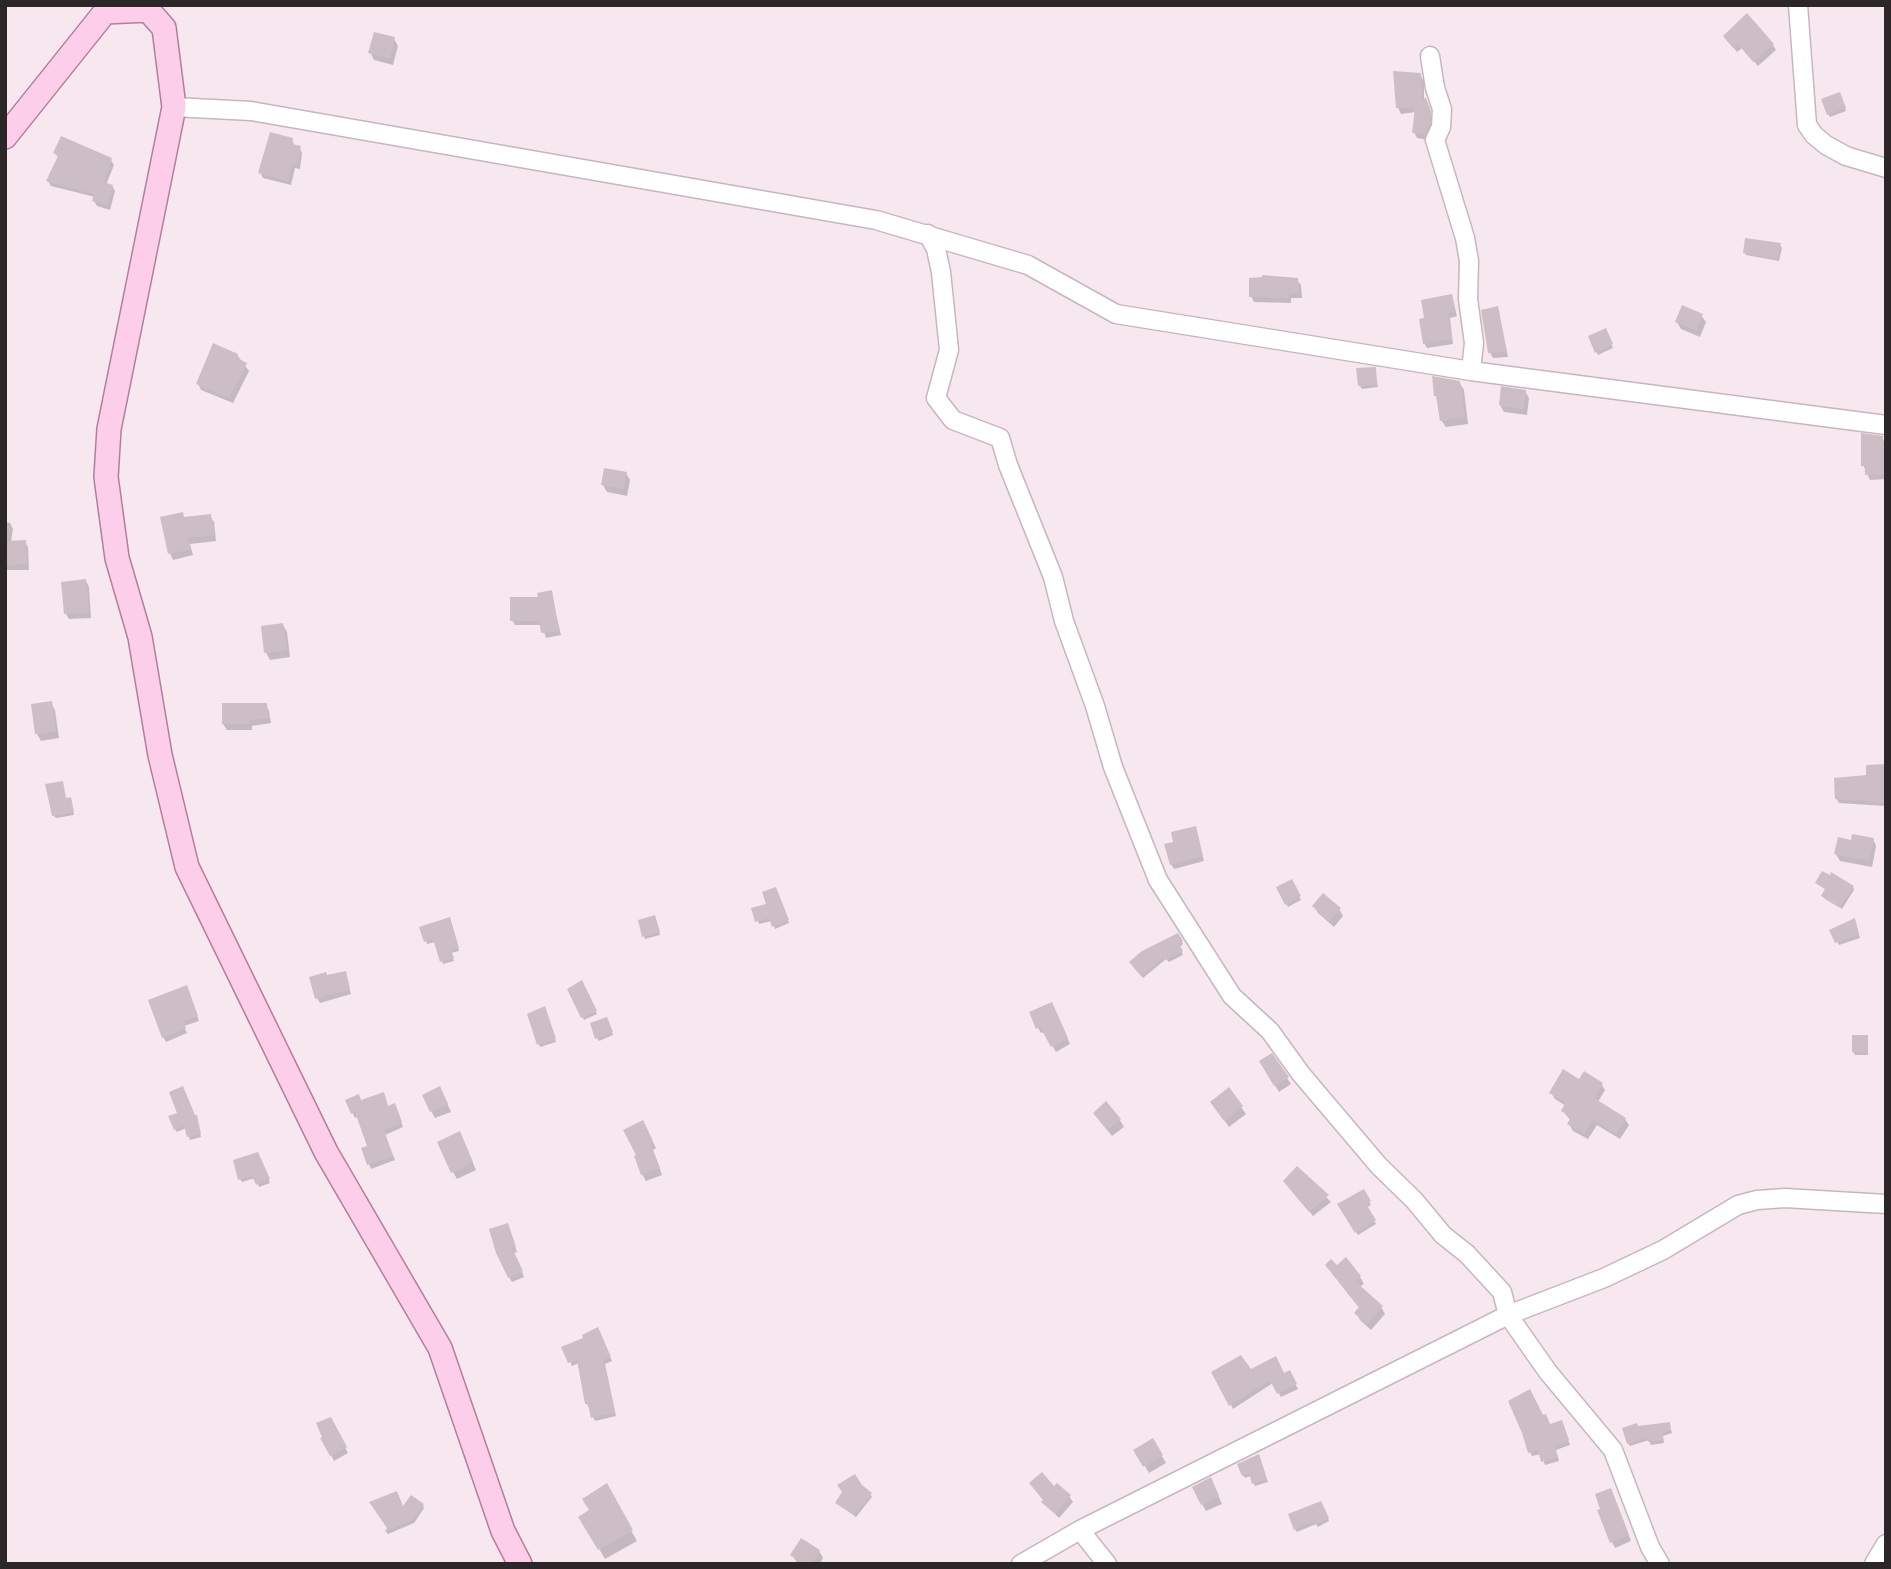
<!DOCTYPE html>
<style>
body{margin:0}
#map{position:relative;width:1891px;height:1569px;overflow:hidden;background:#f7e8f0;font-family:"Source Serif 4",serif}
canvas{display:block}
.frame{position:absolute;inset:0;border:7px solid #2c2629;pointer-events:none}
</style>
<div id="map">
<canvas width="1891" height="1569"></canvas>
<div class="frame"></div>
</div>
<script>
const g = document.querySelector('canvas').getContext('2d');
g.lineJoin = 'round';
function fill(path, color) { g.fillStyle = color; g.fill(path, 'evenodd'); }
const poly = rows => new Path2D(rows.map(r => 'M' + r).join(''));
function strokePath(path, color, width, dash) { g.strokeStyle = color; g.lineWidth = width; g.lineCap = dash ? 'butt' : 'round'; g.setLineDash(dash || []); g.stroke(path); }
fill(poly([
 [394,39,398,46,393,65,374,60,370,52],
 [1729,42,1773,45,1776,50,1758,66,1742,48,1737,52],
 [1420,75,1424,81,1424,100,1433,118,1432,131,1428,140,1417,138,1414,132,1416,112,1401,114,1398,108],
 [1840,97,1846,111,1830,117,1828,114],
 [292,139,295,147,299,147,302,153,300,169,295,168,291,185,263,178,260,172],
 [55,153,111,160,114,165,106,185,112,186,115,191,110,210,97,206,94,201,95,197,51,186,48,181,59,159],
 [1780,245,1782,248,1779,261,1746,255,1745,252],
 [1297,280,1301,285,1302,298,1291,298,1291,303,1254,302,1251,296],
 [1451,296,1457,316,1450,318,1453,344,1427,348,1424,343],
 [1497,308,1508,357,1493,358,1490,353],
 [1701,315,1706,322,1700,337,1681,329,1677,322],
 [1605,331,1613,348,1598,355,1590,337],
 [237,355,249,371,233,403,201,390,198,384],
 [1375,369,1378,387,1362,389,1360,386],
 [1459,382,1464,390,1468,424,1446,427,1441,420,1439,401,1435,395],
 [1525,391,1529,398,1527,415,1504,412,1500,405],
 [1882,438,1886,445,1886,479,1870,480,1863,465],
 [626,473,630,480,627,496,607,492,603,485],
 [210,516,214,522,216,541,190,544,193,555,173,560,170,553,184,519],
 [5,522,10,523,13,529,11,542,25,542,28,547,29,570,5,570],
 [86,581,89,587,91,618,69,619,66,614],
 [551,592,561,635,546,638,542,625,515,625,512,620],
 [283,625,287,632,290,657,270,660,266,653],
 [51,703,55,710,59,738,41,741,37,734],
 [224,705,266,705,269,711,271,723,252,726,252,730,227,730,223,724],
 [1886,767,1885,806,1839,803,1836,798],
 [70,799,74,815,56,818,54,816,66,800],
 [1195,828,1204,861,1174,869,1171,864,1176,843],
 [1873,839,1876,846,1872,867,1840,861,1836,854,1852,842],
 [1291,881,1301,900,1288,907,1278,888],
 [1817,883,1853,887,1854,890,1842,909,1825,899,1823,896,1826,890],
 [777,892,789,923,775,929,772,921,759,924,754,909,768,905],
 [1314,906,1339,909,1343,916,1334,927,1318,913],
 [656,920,660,935,645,939,644,936],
 [451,922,459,951,451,953,454,961,443,964,435,942,427,944,426,941],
 [1856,923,1860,938,1839,945,1832,931],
 [1177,935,1183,944,1180,947,1183,955,1169,962,1166,959,1143,978,1133,966],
 [345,973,351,994,320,1003,317,998,327,977],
 [581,982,597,1014,584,1020,569,990],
 [189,992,199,1021,184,1026,187,1033,166,1042,163,1037],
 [1054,1009,1070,1044,1056,1052,1044,1032,1041,1033,1038,1028],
 [546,1011,556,1042,540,1047,529,1015],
 [608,1021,613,1035,599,1041,597,1038],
 [1867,1037,1868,1055,1855,1055,1853,1052],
 [1261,1062,1287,1078,1291,1084,1279,1092],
 [1601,1084,1605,1090,1598,1102,1625,1119,1629,1125,1620,1139,1597,1125,1588,1139,1573,1131,1569,1124,1571,1121,1563,1111,1566,1106,1555,1099,1551,1093],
 [1229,1090,1246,1114,1229,1127,1216,1109],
 [444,1096,451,1112,435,1118,431,1111],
 [347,1101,361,1102,397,1110,403,1127,385,1135,395,1160,371,1169,369,1164,369,1147,358,1116,355,1118],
 [194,1117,197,1120,201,1137,190,1140,186,1128,177,1132,175,1129],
 [1099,1120,1120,1120,1124,1127,1112,1136],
 [642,1122,656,1148,653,1150,662,1175,646,1181,642,1174],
 [463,1140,476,1170,457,1179,453,1172],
 [259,1157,270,1183,259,1187,255,1178,242,1182,240,1179],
 [1297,1168,1331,1202,1313,1216,1285,1182],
 [1363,1192,1371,1205,1366,1208,1376,1224,1358,1235,1339,1205],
 [508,1225,517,1252,514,1253,524,1277,512,1282,509,1277],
 [1331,1272,1360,1277,1364,1284,1359,1287,1381,1307,1385,1314,1371,1330,1360,1320,1356,1313,1360,1309],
 [599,1333,612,1361,605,1364,616,1416,595,1421,587,1404,579,1363,572,1366,564,1348],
 [1250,1372,1283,1375,1289,1372,1298,1389,1281,1397,1273,1383,1233,1409,1214,1373],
 [1543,1418,1550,1426,1563,1426,1570,1445,1556,1450,1559,1461,1545,1465,1541,1454,1532,1456,1530,1452],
 [330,1419,348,1453,334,1461,323,1439],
 [1670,1427,1672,1433,1663,1436,1664,1443,1651,1445,1649,1440,1630,1446,1628,1443,1638,1428],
 [1153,1441,1166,1463,1149,1473,1136,1451],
 [1260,1459,1268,1482,1255,1486,1251,1476,1245,1478,1243,1475],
 [606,1486,637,1541,605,1559,581,1517,591,1511],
 [1214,1486,1222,1504,1206,1511,1202,1504],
 [1054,1489,1069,1496,1073,1502,1059,1518,1043,1502],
 [870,1494,872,1497,856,1517,837,1503],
 [1614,1496,1631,1541,1615,1548,1612,1542],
 [1321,1503,1329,1521,1318,1527,1316,1524,1297,1532,1295,1529],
 [423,1505,424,1508,414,1523,388,1534,386,1532,403,1509],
 [819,1551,823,1558,820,1564,798,1564,792,1555]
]), '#0003');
fill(poly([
 [1747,13,1774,44,1753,62,1738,44,1733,48,1723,36],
 [374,32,395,37,390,58,368,53],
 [1393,71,1421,73,1422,99,1426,98,1431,111,1430,124,1425,134,1412,133,1415,107,1396,108],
 [1840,92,1846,108,1827,115,1821,99],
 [270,132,293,138,292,144,301,146,297,165,292,164,288,181,258,173],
 [61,136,112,158,103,182,113,185,107,205,92,201,94,194,46,181,58,156,53,153],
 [1745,238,1781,243,1777,259,1743,253],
 [1262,275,1298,278,1299,292,1289,293,1289,298,1249,297,1249,278,1262,277],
 [1452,294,1456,312,1448,313,1452,339,1423,344,1419,319,1424,318,1421,300],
 [1682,305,1703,314,1696,330,1675,322],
 [1498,306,1507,352,1488,353,1481,310],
 [1606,328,1613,344,1595,353,1588,336],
 [213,343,238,354,237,358,247,363,229,398,196,384],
 [1376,367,1377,385,1358,386,1356,368],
 [1432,376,1460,381,1465,417,1440,421,1436,396,1434,396],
 [1501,386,1526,390,1523,409,1499,405],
 [1861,433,1883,436,1883,443,1886,443,1886,474,1865,475,1865,466,1861,466],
 [604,468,627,472,623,489,601,485],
 [183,512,184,517,211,514,214,535,188,538,190,549,168,554,160,517],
 [26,540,27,564,5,565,5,541],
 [86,579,89,613,64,614,61,582],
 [552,590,559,631,541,633,539,621,510,621,510,597,538,597,537,593],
 [283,623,287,650,264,653,261,626],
 [52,701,56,731,35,734,31,704],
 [222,703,267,703,268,718,250,720,250,724,222,724],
 [1886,764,1884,802,1835,799,1834,778,1866,775,1866,765],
 [63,781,66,798,71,797,74,812,52,816,45,784],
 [1196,826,1203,856,1170,865,1164,844,1173,842,1171,832],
 [1852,834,1874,838,1869,861,1834,854,1838,837,1851,840],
 [1822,871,1830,875,1831,872,1854,886,1840,907,1821,896,1825,889,1815,883],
 [1292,879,1301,896,1285,905,1276,887],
 [776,887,789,920,772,927,769,918,755,922,751,908,766,904,762,892],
 [1323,893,1341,908,1329,921,1312,906],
 [655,915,660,932,642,937,638,920],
 [450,917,459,948,451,950,454,958,440,962,433,939,424,942,419,927],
 [1855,918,1859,935,1835,943,1829,930],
 [1178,933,1183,941,1179,944,1183,951,1165,960,1164,957,1141,976,1129,962,1142,951],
 [346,971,350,989,315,999,309,977,326,972,327,975],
 [582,980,597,1011,581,1018,567,989],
 [187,985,198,1016,183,1021,186,1028,162,1038,148,1000],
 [1052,1002,1068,1038,1051,1047,1040,1027,1036,1029,1029,1012],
 [545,1006,556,1039,537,1045,527,1014],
 [607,1017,613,1032,595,1039,590,1023],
 [1852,1035,1868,1035,1868,1052,1852,1052],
 [1272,1053,1289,1077,1274,1086,1259,1061],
 [1563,1069,1579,1079,1584,1071,1603,1083,1594,1098,1626,1118,1616,1134,1593,1119,1584,1134,1567,1124,1571,1117,1561,1111,1566,1102,1549,1093],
 [183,1086,195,1115,197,1115,201,1134,187,1137,184,1126,174,1130,168,1116,177,1113,169,1092],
 [440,1086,448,1104,430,1112,422,1095],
 [1229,1087,1243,1106,1224,1121,1210,1102],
 [384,1092,388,1106,395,1103,402,1122,384,1130,393,1156,367,1165,361,1148,367,1146,355,1112,351,1114,345,1100,359,1094,361,1100],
 [1106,1101,1121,1119,1107,1130,1093,1113],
 [643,1120,653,1141,650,1142,660,1168,641,1175,634,1156,636,1155,623,1130],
 [460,1131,473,1162,451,1173,437,1142],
 [258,1152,270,1179,256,1185,252,1176,238,1180,233,1160],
 [1297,1166,1329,1195,1309,1212,1283,1181],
 [1364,1189,1371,1201,1366,1204,1376,1220,1355,1233,1337,1204],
 [508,1223,516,1247,512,1248,523,1271,508,1278,496,1253,489,1229],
 [1346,1257,1361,1276,1355,1281,1383,1306,1367,1324,1354,1313,1359,1307,1325,1265,1331,1259,1337,1265],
 [598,1327,611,1357,603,1360,615,1412,591,1418,588,1404,585,1404,577,1360,568,1363,561,1347,583,1338,582,1335],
 [1241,1355,1251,1369,1276,1356,1284,1373,1290,1370,1297,1384,1277,1394,1270,1380,1229,1406,1211,1372],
 [1530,1389,1543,1415,1546,1414,1550,1424,1562,1420,1569,1440,1554,1446,1558,1457,1541,1462,1538,1450,1528,1453,1522,1433,1508,1401],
 [331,1417,347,1447,330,1456,320,1438,322,1437,316,1423],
 [1670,1422,1671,1430,1662,1433,1663,1440,1648,1442,1647,1438,1627,1444,1622,1428,1637,1423,1638,1426],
 [1153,1438,1163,1455,1143,1467,1133,1450],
 [1259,1454,1267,1479,1252,1484,1249,1474,1242,1476,1237,1464],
 [1042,1472,1054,1486,1057,1483,1071,1495,1055,1514,1041,1502,1043,1500,1029,1483],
 [855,1474,862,1485,872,1493,854,1515,835,1503,842,1492,837,1485],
 [1211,1477,1219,1496,1201,1505,1192,1487],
 [607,1483,633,1530,598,1550,578,1517,589,1510,582,1499],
 [1611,1488,1629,1535,1610,1543,1597,1510,1600,1509,1595,1494],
 [397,1491,403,1506,411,1495,424,1504,412,1520,384,1532,387,1528,369,1502],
 [1321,1501,1329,1518,1315,1525,1313,1522,1294,1530,1288,1514],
 [801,1538,820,1550,812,1564,804,1564,790,1555]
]), '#cdbec6');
const minor = poly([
 [1798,5,1807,125,1814,135,1826,145,1846,156,1886,168],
 [1430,56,1435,88,1442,109,1441,127,1435,140,1465,238,1469,261,1468,299,1474,343,1471,371],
 [174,107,251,111,876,220,1028,265,1116,314,1471,371,1886,425],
 [928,234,936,249,941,272,949,350,936,398,953,420,1000,438,1008,465,1053,577,1064,621,1095,706,1113,767,1158,880,1232,996,1270,1031,1301,1074,1379,1166,1414,1200,1443,1235,1467,1254,1502,1292,1508,1315,1548,1372,1613,1450,1650,1547,1660,1564],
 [1080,1530,1107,1564],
 [1021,1564,1080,1530,1508,1315,1604,1278,1663,1250,1738,1205,1757,1200,1785,1198,1886,1204],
 [1874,1564,1886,1544]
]);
const major = poly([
 [5,137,105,12,148,10,164,28,174,107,109,429,106,477,117,558,140,637,160,755,187,867,326,1152,440,1348,503,1531,520,1564]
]);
strokePath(minor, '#c6b7bf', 21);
strokePath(major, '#b37e9d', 26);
strokePath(minor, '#fff', 18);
strokePath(major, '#fdceea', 23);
</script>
